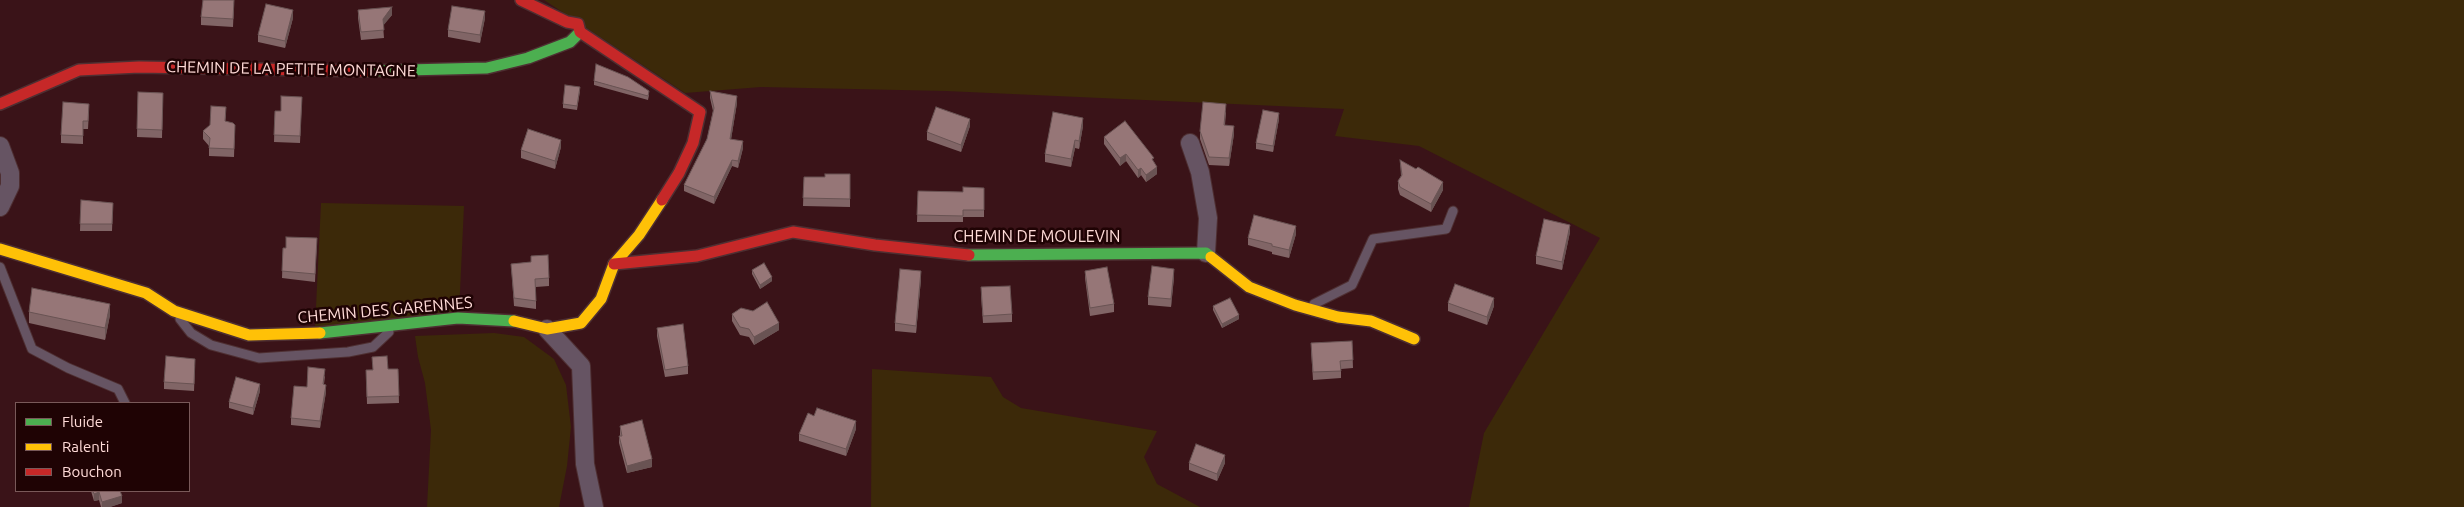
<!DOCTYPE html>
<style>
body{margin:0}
#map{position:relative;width:2464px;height:507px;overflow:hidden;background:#3a1318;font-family:Ubuntu,sans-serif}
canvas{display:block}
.legend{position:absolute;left:15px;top:402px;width:175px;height:90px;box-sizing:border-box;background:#1f0304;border:1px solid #795959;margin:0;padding:6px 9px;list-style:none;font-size:15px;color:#ffdbd8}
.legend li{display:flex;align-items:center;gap:10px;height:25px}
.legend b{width:25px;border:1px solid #795959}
</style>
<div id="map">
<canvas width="2464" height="507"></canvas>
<ul class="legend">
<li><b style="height:6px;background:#4caf50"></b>Fluide</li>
<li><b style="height:6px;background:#ffc107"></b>Ralenti</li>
<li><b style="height:6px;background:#c62828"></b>Bouchon</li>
</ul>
</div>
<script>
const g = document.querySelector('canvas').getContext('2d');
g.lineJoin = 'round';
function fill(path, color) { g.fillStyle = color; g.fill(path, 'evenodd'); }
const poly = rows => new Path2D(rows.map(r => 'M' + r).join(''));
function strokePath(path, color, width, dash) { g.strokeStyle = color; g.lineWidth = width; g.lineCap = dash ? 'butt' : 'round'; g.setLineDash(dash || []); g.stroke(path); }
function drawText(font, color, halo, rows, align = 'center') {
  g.font = font + ' Ubuntu,sans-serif'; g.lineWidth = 5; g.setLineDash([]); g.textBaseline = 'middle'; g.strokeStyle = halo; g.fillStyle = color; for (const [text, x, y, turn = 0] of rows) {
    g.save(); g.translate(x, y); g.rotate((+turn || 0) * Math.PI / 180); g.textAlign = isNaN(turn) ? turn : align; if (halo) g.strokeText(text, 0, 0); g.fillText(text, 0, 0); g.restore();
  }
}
fill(poly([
 [544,0,2464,0,2464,507,1469,507,1484,433,1600,238,1419,146,1335,136,1344,109,946,91,761,87,685,93],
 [321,203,464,206,459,313,315,328],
 [494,333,524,337,554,359,566,385,571,427,567,466,559,507,427,507,431,430,425,383,418,357,415,336],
 [872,369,991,377,1003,397,1021,408,1157,431,1144,457,1157,484,1200,507,871,507]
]), '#3c2909');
const lane = poly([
 [0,267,32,349,68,368,118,389,125,403],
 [1314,304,1352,285,1373,239,1446,229,1453,211],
 [180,319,191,333,211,345,259,358,348,352,373,347,389,332]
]);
const street = poly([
 [1190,143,1200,172,1208,218,1206,253],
 [0,146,10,173,10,186,0,207],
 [547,329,581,366,585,464,594,507]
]);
const fast = poly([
 [367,71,487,68,528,58,570,42,580,32],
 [969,255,1206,253,1211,257],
 [320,333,458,318,514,321]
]);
const slow = poly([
 [0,249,146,293,174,311,249,335,320,333],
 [1211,257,1249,287,1295,305,1338,317,1371,321,1414,339],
 [514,321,547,329,581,323,601,299,614,264,639,235,662,200]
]);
const jam = poly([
 [521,0,567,22,578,24,580,32,700,112,693,143,679,173,662,200],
 [0,104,79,70,139,67,367,71],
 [614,264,697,256,793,232,875,245,969,255]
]);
strokePath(lane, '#4e2f32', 11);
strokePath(street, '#4e2f32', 20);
strokePath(fast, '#4e2f32', 14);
strokePath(slow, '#4e2f32', 14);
strokePath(jam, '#4e2f32', 14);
strokePath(lane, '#665463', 9);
strokePath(street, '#665463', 18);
strokePath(fast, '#4caf50', 11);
strokePath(slow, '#ffc107', 11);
strokePath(jam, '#c62828', 11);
fill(poly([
 [234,4,233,27,201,25,201,17],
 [358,10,392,15,383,25,384,38,361,40,358,18],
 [293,18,285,48,258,42,258,35],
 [485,18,480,43,448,37,448,30],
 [594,81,649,95,648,100,594,85],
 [580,91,577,110,563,108,563,104],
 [710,91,737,103,731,139,743,148,738,168,732,166,714,204,684,191,684,185,707,139,713,111,710,98],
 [138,92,163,93,162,138,137,137],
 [302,97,300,143,274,142,275,111,281,111],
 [89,111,88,129,83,129,83,144,61,143,61,135],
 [1226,112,1225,125,1234,134,1229,166,1209,165,1200,139,1200,131],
 [226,114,225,122,235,125,234,157,209,156,209,146,203,139,203,131],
 [1279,119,1273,152,1256,149,1256,143],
 [970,126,961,152,927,140,927,132],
 [1083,126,1079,149,1075,148,1071,167,1045,162,1045,154],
 [1104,137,1154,162,1157,174,1146,182,1141,175,1138,178,1126,161,1120,166,1104,144],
 [561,147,555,169,521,158,521,150],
 [1400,160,1443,190,1431,212,1400,195,1398,189,1398,181,1401,176],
 [850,174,850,207,803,206,804,177,825,177],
 [984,188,984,217,963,217,963,222,917,222,918,191,963,192],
 [81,200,113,203,112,231,80,231],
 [1570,232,1562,270,1536,264,1536,256],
 [1296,234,1289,258,1272,254,1272,252,1248,245,1248,238],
 [317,238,315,282,282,278,283,248,286,248],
 [531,256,549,278,549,286,536,287,536,309,514,306,511,264,531,262],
 [752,270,772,281,760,289,752,274],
 [1085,271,1114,304,1114,312,1090,316,1085,278],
 [1174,277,1171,307,1148,305,1148,297],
 [921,279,916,333,895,331,895,323],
 [981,295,1012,314,1012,322,983,323],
 [1448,303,1494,306,1487,325,1448,311],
 [1213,306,1239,319,1222,328,1213,310],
 [29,312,110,315,105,340,29,323],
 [732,314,779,330,754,345,749,337,740,335,732,321],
 [657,328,688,366,688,374,665,377,657,336],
 [1352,341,1353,368,1341,369,1341,378,1313,380,1311,350],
 [195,366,194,391,164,389,164,382],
 [388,369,398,369,399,403,367,404,366,370],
 [325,376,324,384,326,392,320,428,291,425,291,418,307,387],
 [260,391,253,415,229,408,229,402],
 [620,426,652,467,627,473,619,443,619,436,620,436],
 [856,429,846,456,799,441,799,434],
 [1189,463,1225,463,1217,481,1189,470],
 [91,491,120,491,122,503,110,507,101,507,99,500,94,501]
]), '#816566');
fill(poly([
 [392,7,392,15,383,26,383,19],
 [293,10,293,18,285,48,285,41],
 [485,11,485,18,480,43,480,35],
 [737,96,737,103,730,146,730,139],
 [1279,113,1279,119,1273,152,1273,146],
 [1083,118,1083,126,1079,149,1079,141],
 [970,119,970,126,961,152,961,145],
 [1234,126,1234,134,1229,166,1229,158],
 [561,140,561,147,555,169,555,161],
 [1075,140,1075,148,1071,167,1071,159],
 [743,141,743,148,738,168,738,161],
 [1126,154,1126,161,1120,166,1120,158],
 [732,160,732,166,714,204,714,197],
 [1157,167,1157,174,1146,182,1146,175],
 [1141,168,1141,175,1138,178,1138,170],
 [1443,182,1443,190,1431,212,1431,204],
 [1570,225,1570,232,1562,270,1562,262],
 [1296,226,1296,234,1289,258,1289,250],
 [1174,269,1174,277,1171,307,1171,299],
 [921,271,921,279,916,333,916,326],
 [772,277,772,281,760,289,760,285],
 [1494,298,1494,306,1487,325,1487,317],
 [110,304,110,315,105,340,105,328],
 [1239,315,1239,319,1222,328,1222,324],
 [779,323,779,330,754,345,754,337],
 [260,384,260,391,253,415,253,408],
 [326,385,326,392,320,428,320,421],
 [856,421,856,429,846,456,846,449],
 [1225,455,1225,463,1217,481,1217,474],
 [652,459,652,467,627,473,627,466],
 [99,492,99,500,94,501,94,494],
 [122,496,122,503,110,507,102,507,102,502]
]), '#695353');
const building = poly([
 [203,0,234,0,233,19,201,17,203,0],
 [266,4,293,10,285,41,258,35,266,4],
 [452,6,485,11,480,35,448,30,452,6],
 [392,7,383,19,384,30,361,32,358,10,392,7],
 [596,64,628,77,649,91,648,96,594,81,596,64],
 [565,85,580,87,577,106,563,104,565,85],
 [710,91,737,96,730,139,743,141,738,161,732,160,714,197,684,185,707,139,714,108,710,91],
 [138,92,163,93,162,130,137,129,138,92],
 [281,96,302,97,300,136,274,135,275,111,281,111,281,96],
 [63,102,89,104,88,121,83,121,83,136,61,135,63,102],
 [1203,102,1226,104,1224,125,1234,126,1229,158,1209,157,1200,131,1203,102],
 [211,106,226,107,225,121,233,123,235,125,234,149,209,148,210,138,203,131,210,125,211,106],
 [936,107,970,119,961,145,927,132,936,107],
 [1263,110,1279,113,1273,146,1256,143,1263,110],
 [1053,112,1083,118,1079,141,1075,140,1071,159,1045,154,1053,112],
 [1125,121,1154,158,1152,159,1157,167,1146,175,1141,168,1138,170,1126,154,1120,158,1104,137,1125,121],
 [528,129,561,140,555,161,521,150,528,129],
 [1400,160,1416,169,1418,167,1443,182,1431,204,1400,187,1398,181,1402,175,1400,160],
 [825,174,850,174,850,199,803,198,804,177,825,177,825,174],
 [963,187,984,188,984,210,963,210,963,216,917,215,918,191,963,192,963,187],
 [81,200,113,203,112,224,80,224,81,200],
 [1254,215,1296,226,1289,250,1272,246,1272,244,1248,238,1254,215],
 [1544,219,1570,225,1562,262,1536,256,1544,219],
 [286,237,317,238,315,274,282,271,283,248,286,248,286,237],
 [548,255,549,278,535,279,536,301,514,298,511,264,531,262,531,256,548,255],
 [764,263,772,277,760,285,752,270,764,263],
 [1152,266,1174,269,1171,299,1148,297,1152,266],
 [1107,267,1114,304,1090,308,1085,271,1107,267],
 [900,269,921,271,916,326,895,323,900,269],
 [1455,284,1494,298,1487,317,1448,303,1455,284],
 [1010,286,1012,314,983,316,981,287,1010,286],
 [32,288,110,304,105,328,29,312,32,288],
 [1230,298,1239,315,1222,324,1213,306,1230,298],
 [767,302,779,323,754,337,749,329,740,327,732,314,741,308,753,311,767,302],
 [683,324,688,366,665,370,657,328,683,324],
 [1352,341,1353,360,1340,361,1341,371,1313,372,1311,343,1352,341],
 [166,356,195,359,194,384,164,382,166,356],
 [387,356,388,369,398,369,399,396,367,397,366,370,373,370,372,357,387,356],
 [308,367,325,369,323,384,326,385,320,421,291,418,294,386,307,387,308,367],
 [236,377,260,384,253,408,229,402,236,377],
 [817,408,856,421,846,449,799,434,808,413,814,416,817,408],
 [642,420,652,459,627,466,619,436,622,436,620,426,642,420],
 [1196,444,1225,455,1217,474,1189,463,1196,444],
 [93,491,120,491,122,496,102,502,99,492,94,494,93,491]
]);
fill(building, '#967677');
strokePath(building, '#695353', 1);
drawText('16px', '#ffdbd8', '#1f0304', [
 ["CHEMIN DE LA PETITE MONTAGNE",291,69,1],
 ["CHEMIN DE MOULEVIN",1037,237],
 ["CHEMIN DES GARENNES",385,310,-5]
]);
</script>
